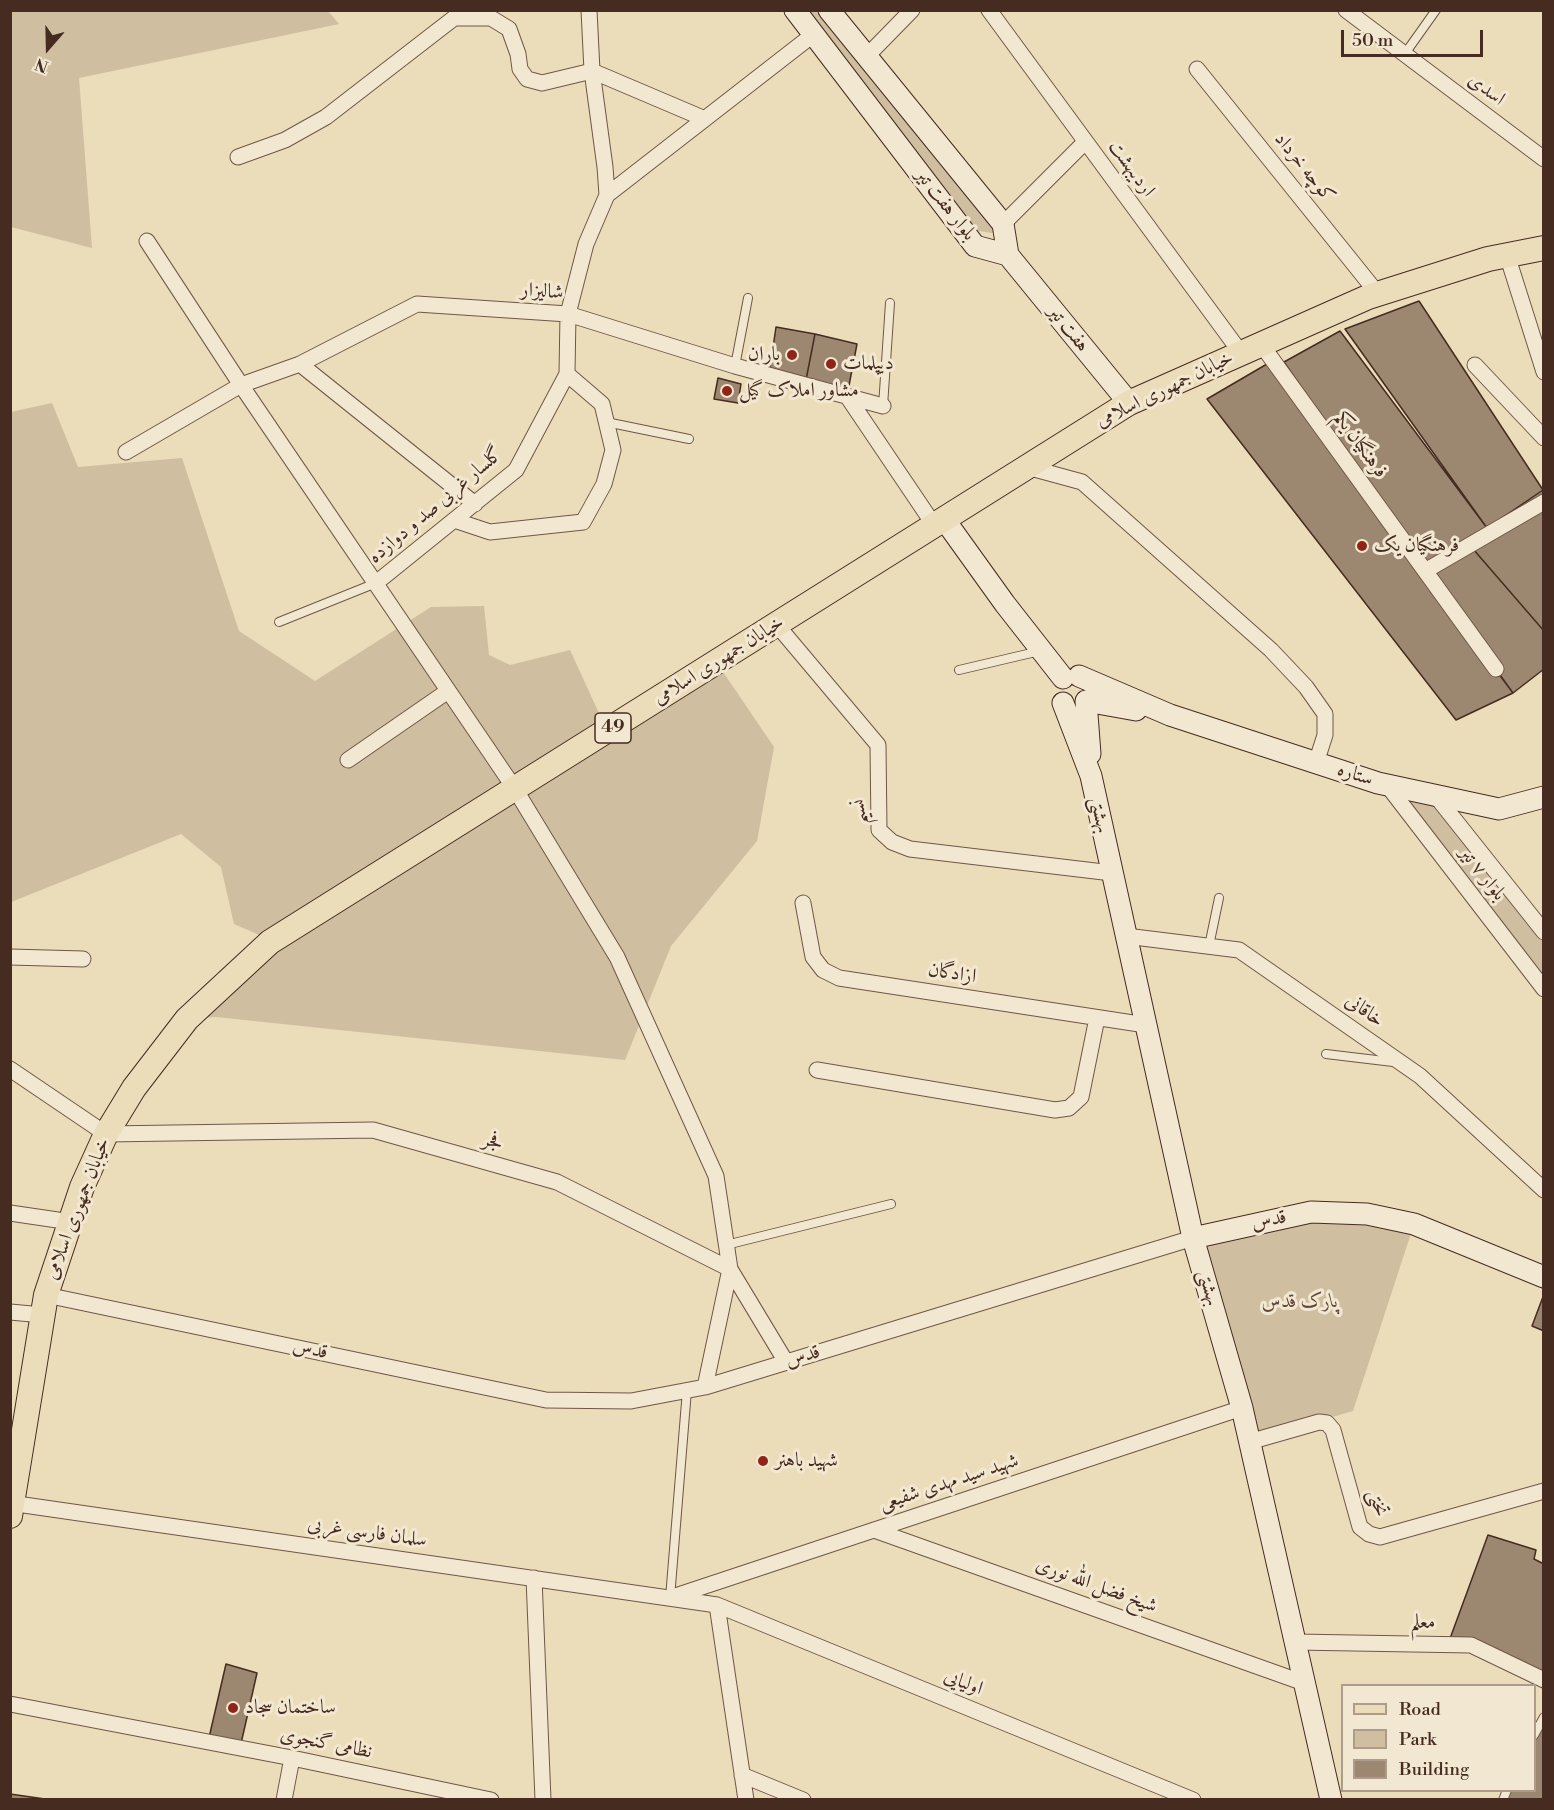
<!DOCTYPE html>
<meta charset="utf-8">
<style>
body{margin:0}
#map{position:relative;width:1554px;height:1810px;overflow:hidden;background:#ebdcba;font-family:"Libre Bodoni",serif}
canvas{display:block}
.frame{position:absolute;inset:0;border:12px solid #462b21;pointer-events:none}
.legend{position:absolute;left:1341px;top:1684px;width:195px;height:108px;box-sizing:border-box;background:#f2e8d2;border:2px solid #ad9c8b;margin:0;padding:8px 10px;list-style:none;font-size:18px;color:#462b21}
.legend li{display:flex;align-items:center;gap:12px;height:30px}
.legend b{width:30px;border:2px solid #ad9c8b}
.north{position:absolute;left:18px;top:18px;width:60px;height:60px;-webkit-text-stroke:4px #f2e8d2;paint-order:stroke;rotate:200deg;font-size:16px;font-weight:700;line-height:24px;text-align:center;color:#462b21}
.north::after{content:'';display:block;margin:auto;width:21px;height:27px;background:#462b21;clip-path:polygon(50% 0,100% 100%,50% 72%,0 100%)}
.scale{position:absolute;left:1341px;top:30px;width:142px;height:27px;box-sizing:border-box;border:3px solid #462b21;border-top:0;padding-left:8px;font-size:18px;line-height:21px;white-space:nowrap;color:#462b21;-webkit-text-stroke:4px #f2e8d2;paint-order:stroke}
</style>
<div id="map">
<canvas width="1554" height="1810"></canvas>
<div class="frame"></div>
<ul class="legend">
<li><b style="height:8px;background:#ebdcba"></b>Road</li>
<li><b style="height:16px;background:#cfbea0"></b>Park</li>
<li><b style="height:16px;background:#9c8771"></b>Building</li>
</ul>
<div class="north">N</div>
<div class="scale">50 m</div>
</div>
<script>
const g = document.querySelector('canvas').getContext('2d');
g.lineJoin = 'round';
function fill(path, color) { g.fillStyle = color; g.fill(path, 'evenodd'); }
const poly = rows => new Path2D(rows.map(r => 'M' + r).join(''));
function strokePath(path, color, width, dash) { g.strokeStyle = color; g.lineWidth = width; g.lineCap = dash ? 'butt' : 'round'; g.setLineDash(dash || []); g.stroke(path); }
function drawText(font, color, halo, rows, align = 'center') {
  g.font = font + ' "Libre Bodoni",Amiri,serif'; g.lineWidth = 6; g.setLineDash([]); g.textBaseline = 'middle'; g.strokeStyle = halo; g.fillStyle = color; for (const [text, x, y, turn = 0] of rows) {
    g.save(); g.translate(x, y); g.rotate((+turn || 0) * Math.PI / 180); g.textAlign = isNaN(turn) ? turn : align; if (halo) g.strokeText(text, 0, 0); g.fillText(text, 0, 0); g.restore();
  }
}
fill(poly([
 [328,11,339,24,79,78,92,248,11,227,11,11],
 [797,11,829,11,1012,236,972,230],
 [52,403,78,467,182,458,239,631,315,681,431,607,484,606,489,655,510,665,570,650,603,722,264,937,234,924,221,867,181,834,11,902,11,412],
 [717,663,774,747,757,841,671,946,625,1060,216,1017,191,1019,271,944],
 [1387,785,1428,794,1543,942,1543,986],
 [1311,1212,1414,1224,1353,1411,1249,1441,1194,1239]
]), '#cfbea0');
const building = poly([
 [1419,301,1543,490,1487,528,1345,329,1419,301],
 [776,327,815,334,805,385,769,375,776,327],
 [1340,331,1487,528,1425,570,1284,362,1340,331],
 [815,334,857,344,847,396,805,385,815,334],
 [1267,364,1513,693,1456,720,1207,399,1267,364],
 [718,378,741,384,738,403,714,399,718,378],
 [1543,490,1544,492,1544,631,1467,542,1543,490],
 [1467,542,1544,631,1544,669,1513,693,1425,571,1467,542],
 [1544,1294,1544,1331,1532,1326,1544,1294],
 [1488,1535,1536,1550,1534,1559,1544,1564,1544,1679,1448,1644,1488,1535],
 [226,1664,257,1673,240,1748,208,1742,226,1664],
 [1544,1717,1544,1800,1503,1800,1507,1790,1534,1790,1534,1735,1544,1717],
 [10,1794,45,1799,10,1800,10,1794]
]);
fill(building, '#9c8771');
strokePath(building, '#462b21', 1.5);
const lane = poly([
 [1404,55,1436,10],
 [735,366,748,298],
 [883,406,890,303],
 [606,422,689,439],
 [279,622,376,583],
 [959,670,1040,651],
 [1209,946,1219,898],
 [1326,1054,1393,1062],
 [726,1245,891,1204],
 [670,1598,687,1390],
 [1534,1735,1544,1717],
 [1503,1800,1507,1790]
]);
const street = poly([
 [989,10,1241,353],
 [1346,10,1544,159],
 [867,56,912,10],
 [1197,69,1378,294],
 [238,157,285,140,326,117,454,18,491,18,509,29,518,54,520,69,527,79,542,83,592,71,705,119],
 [607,195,814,34],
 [1003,224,1085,142],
 [147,241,241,385,515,789,617,957,716,1176,730,1269,786,1362],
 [1507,255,1544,372],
 [1261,344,1496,669],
 [300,364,475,504],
 [1475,365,1544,438],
 [847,396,934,525],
 [126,452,241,385,300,364,417,304,568,314,735,366,883,406],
 [1027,467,1082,482,1271,650,1306,687,1325,714,1325,735,1316,763],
 [454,520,490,532,583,522,604,484,613,450,602,404,567,374],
 [1425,571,1544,502],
 [376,583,516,470,567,374,568,314,586,244,607,195,605,167,592,71,589,10],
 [777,625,878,745,879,830,892,842,910,849,1112,873],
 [348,760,448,691],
 [1387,785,1544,989],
 [1435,795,1544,932],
 [803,903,813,957,823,970,839,978,1146,1025],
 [1126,936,1239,950,1420,1076,1544,1190],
 [10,957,83,959],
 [10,1069,106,1134,373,1130,557,1182,730,1269],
 [817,1070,1055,1110,1069,1108,1081,1097,1097,1018],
 [10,1213,71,1222],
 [46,1295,546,1400,631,1401,705,1387,1193,1238],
 [10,1312,43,1315],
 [705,1387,730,1269],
 [1249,1442,1319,1422,1327,1423,1333,1430,1360,1527,1369,1534,1380,1537,1544,1491],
 [10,1503,717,1605,1193,1800],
 [874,1530,1304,1683],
 [534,1578,543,1800],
 [672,1597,1242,1408],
 [717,1605,746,1800],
 [1295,1642,1471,1645,1544,1680],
 [10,1704,292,1758,491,1800],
 [742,1775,803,1800],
 [284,1800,292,1758]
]);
const secondary = poly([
 [795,10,975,246,1008,255],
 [829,10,1003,224,1008,255,1129,403],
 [944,519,1005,604,1063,678],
 [1079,676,1170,715,1378,783,1499,809,1544,797],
 [1063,703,1091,776,1193,1238,1242,1408,1331,1800],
 [1090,754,1086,701,1136,710],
 [1193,1238,1311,1212,1367,1214,1414,1224,1544,1277]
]);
const primary = poly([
 [10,1516,46,1295,82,1187,106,1134,134,1088,187,1019,270,942,1129,403,1368,297,1488,259,1544,248]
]);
strokePath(lane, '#6f5747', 10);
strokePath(street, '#6f5747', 17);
strokePath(secondary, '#462b21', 23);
strokePath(primary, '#462b21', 26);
strokePath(lane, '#f2e8d2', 8);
strokePath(street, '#f2e8d2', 15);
strokePath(secondary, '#f2e8d2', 21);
strokePath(primary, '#ebdcba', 24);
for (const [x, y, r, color] of [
 [792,355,6,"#8f2418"],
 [831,364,6,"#8f2418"],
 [727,391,6,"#8f2418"],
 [1362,546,6,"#8f2418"],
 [763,1461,6,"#8f2418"],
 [233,1708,6,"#8f2418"]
]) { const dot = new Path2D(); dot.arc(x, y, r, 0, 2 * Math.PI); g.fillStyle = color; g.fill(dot); strokePath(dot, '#f2e8d2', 2); }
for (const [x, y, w] of [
 [613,728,36]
]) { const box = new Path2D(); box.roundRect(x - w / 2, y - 15, w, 30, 4.5); g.fillStyle = '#f2e8d2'; g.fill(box); strokePath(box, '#462b21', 1.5); }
drawText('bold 18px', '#462b21', null, [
 ["49",613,728]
]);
drawText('20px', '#462b21', '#f2e8d2', [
 ["اسدی",1486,90,37],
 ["کوچه خرداد",1304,168,51],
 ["اردیبهشت",1131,169,54],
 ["بلوار هفت تیر",945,205,52],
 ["شالیزار",542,292,4],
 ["هفت تیر",1068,329,51],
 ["خیابان جمهوری اسلامی",1165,390,-26],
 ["فرهنگیان یکم",1360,445,54],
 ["گلسار غربی صد و دوازده",436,506,-40],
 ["خیابان جمهوری اسلامی",719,661,-32],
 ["ستاره",1355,775,18],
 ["نسیم",860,812,-95],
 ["بهشتی",1099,815,77],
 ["بلوار ۷ تیر",1482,874,52],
 ["ازادگان",952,974,9],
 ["خاقانی",1364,1011,35],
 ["فجر",493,1142,16],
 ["خیابان جمهوری اسلامی",78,1209,-69],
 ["قدس",1269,1221,-12],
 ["بهشتی",1208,1288,74],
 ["قدس",310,1350,12],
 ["قدس",803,1357,-17],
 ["شهید سید مهدی شفیعی",949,1483,-18],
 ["تختی",1377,1503,70],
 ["سلمان فارسی غربی",367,1533,8],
 ["شیخ فضل الله نوری",1096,1586,20],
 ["معلم",1423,1623,1],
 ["اولیایی",963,1683,22],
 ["نظامی گنجوی",326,1744,11]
]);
drawText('20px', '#462b21', '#f2e8d2', [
 ["باران",780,355,"right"],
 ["دیپلمات",843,364],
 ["مشاور املاک گیل",739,391],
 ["فرهنگیان یک",1374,546],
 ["شهید باهنر",775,1461],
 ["ساختمان سجاد",245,1708]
], 'left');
drawText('italic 20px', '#61483a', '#f2e8d2', [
 ["پارک قدس",1300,1302]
]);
</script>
